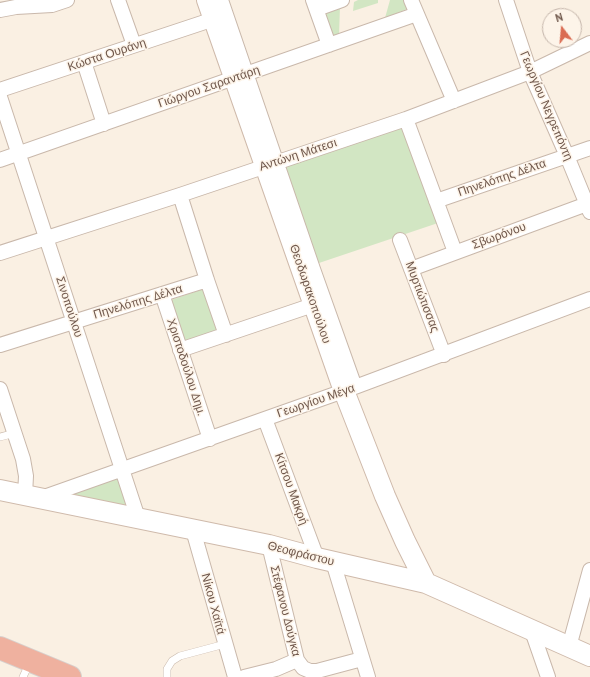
<!DOCTYPE html>
<meta charset="utf-8">
<style>
body{margin:0}
#map{position:relative;width:590px;height:677px;overflow:hidden;background:#faf0e3;font-family:"PT Sans",sans-serif}
canvas{display:block}
.north{position:absolute;left:542px;top:8px;width:40px;height:40px;box-sizing:border-box;background:#fdf4e9;border:1px solid #c4b5aa;border-radius:50%;rotate:344deg;font-size:11px;font-weight:700;line-height:16px;text-align:center;color:#6f574b}
.north::after{content:'';display:block;margin:auto;width:14px;height:18px;background:#da6c52;clip-path:polygon(50% 0,100% 100%,50% 72%,0 100%)}
</style>
<div id="map">
<canvas width="590" height="677"></canvas>
<div class="north">N</div>
</div>
<script>
const g = document.querySelector('canvas').getContext('2d');
g.lineJoin = 'round';
function fill(path, color) { g.fillStyle = color; g.fill(path, 'evenodd'); }
const poly = rows => new Path2D(rows.map(r => 'M' + r).join(''));
function strokePath(path, color, width, dash) { g.strokeStyle = color; g.lineWidth = width; g.lineCap = dash ? 'butt' : 'round'; g.setLineDash(dash || []); g.stroke(path); }
function drawText(font, color, halo, rows, align = 'center') {
  g.font = font + ' "PT Sans",sans-serif'; g.lineWidth = 3; g.setLineDash([]); g.textBaseline = 'middle'; g.strokeStyle = halo; g.fillStyle = color; for (const [text, x, y, turn = 0] of rows) {
    g.save(); g.translate(x, y); g.rotate((+turn || 0) * Math.PI / 180); g.textAlign = isNaN(turn) ? turn : align; if (halo) g.strokeText(text, 0, 0); g.fillText(text, 0, 0); g.restore();
  }
}
fill(poly([
 [358,0,378,0,378,3,353,11,354,2],
 [390,0,404,0,407,9,385,18],
 [340,6,339,36,330,39,321,13],
 [403,126,438,223,313,265,280,167],
 [206,288,221,332,186,344,171,300],
 [122,476,133,508,69,495]
]), '#d2e6c3');
const lane = poly([
 [0,437,15,433],
 [23,677,30,662],
 [167,677,167,669,172,661,180,656,225,644]
]);
const street = poly([
 [118,0,134,45],
 [221,0,313,269,355,387],
 [313,0,329,45],
 [411,0,454,101],
 [506,0,530,72,567,156,590,212],
 [317,9,342,0],
 [0,10,16,7,52,5,67,0],
 [84,62,104,124],
 [0,90,214,19],
 [0,97,138,518],
 [406,119,455,252],
 [0,160,417,14],
 [180,195,207,280,226,335],
 [436,201,590,148],
 [400,240,444,355],
 [0,253,180,195,406,119,530,72,590,43],
 [411,269,587,204],
 [162,294,210,439],
 [0,345,207,280],
 [180,350,313,305],
 [0,389,23,459,26,476,25,495],
 [265,419,317,558],
 [41,498,355,387,590,299],
 [193,530,235,677],
 [269,545,297,660,303,668,310,671,317,671,362,659],
 [333,562,368,677],
 [532,631,548,677],
 [569,647,590,570],
 [244,677,276,669,297,660]
]);
const secondary = poly([
 [207,0,344,391,385,496,405,541,426,583],
 [0,490,269,545,317,558,426,583,590,656]
]);
const highway = poly([
 [0,648,70,677]
]);
strokePath(lane, '#c9b8ab', 8);
strokePath(street, '#c9b8ab', 16);
strokePath(secondary, '#cfbaab', 22);
strokePath(highway, '#d7d0cd', 24);
strokePath(lane, '#fff', 7);
strokePath(street, '#fff', 14);
strokePath(secondary, '#fff', 20);
strokePath(highway, '#efb19f', 22);
drawText('12px', '#6f574b', '#fdf4e9', [
 ["Κώστα Ουράνη",107,55,-18],
 ["Γιώργου Σαραντάρη",209,87,-19],
 ["Γεωργίου Νεγρεπόντη",546,106,67],
 ["Αντώνη Μάτεσι",298,155,-18],
 ["Πηνελόπης Δέλτα",502,178,-19],
 ["Σβωρόνου",499,236,-20],
 ["Θεοδωρακοπούλου",310,294,71],
 ["Μυρτιώτισσας",422,297,69],
 ["Πηνελόπης Δέλτα",138,302,-17],
 ["Σινοπούλου",69,307,72],
 ["Χριστοδούλου Δημ.",186,367,72],
 ["Γεωργίου Μέγα",316,401,-19],
 ["Κίτσου Μακρή",291,489,70],
 ["Θεοφράστου",301,554,14],
 ["Νίκου Χαϊτά",213,604,75],
 ["Στέφανου Δούγκα",285,611,76]
]);
</script>
